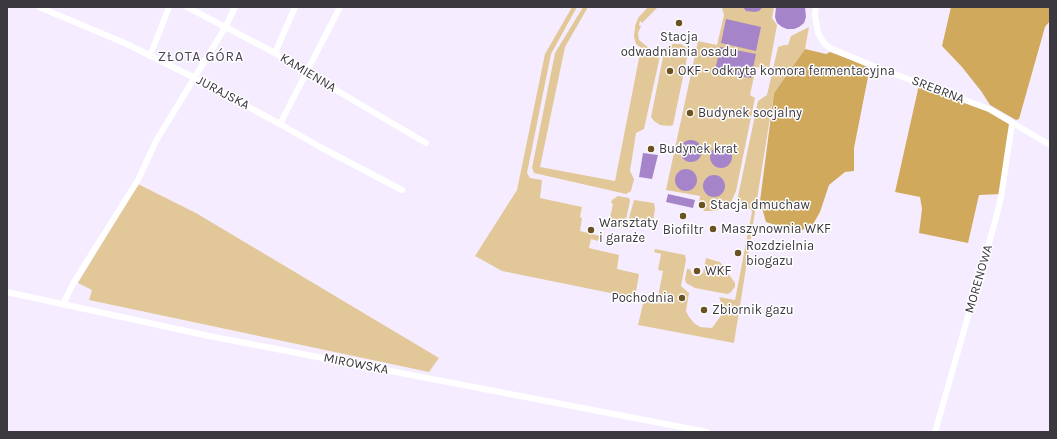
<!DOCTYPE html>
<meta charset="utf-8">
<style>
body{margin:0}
#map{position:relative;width:1057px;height:439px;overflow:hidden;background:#f5edff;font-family:Karla,sans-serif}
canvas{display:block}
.frame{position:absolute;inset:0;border:8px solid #3c3840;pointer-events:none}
</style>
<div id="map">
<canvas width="1057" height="439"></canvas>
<div class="frame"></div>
</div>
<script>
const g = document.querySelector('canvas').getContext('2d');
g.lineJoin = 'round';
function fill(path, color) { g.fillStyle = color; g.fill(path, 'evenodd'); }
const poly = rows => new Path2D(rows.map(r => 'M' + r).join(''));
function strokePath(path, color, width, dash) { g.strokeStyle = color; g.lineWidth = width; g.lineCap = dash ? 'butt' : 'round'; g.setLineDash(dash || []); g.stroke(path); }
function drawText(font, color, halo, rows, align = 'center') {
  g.font = font + ' Karla,sans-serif'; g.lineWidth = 3; g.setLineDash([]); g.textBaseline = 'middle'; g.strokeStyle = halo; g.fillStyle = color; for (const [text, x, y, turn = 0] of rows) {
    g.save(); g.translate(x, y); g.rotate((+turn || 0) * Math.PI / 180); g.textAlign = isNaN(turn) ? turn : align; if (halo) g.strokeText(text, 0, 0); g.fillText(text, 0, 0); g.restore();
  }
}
fill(poly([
 [572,7,577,7,551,54,527,173,530,178,542,180,540,198,582,207,580,217,582,218,580,231,600,236,598,241,591,239,589,248,619,255,617,269,639,274,635,298,502,271,475,256,517,190,545,54],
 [583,7,588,7,565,47,540,167,615,181,641,48,636,44,634,37,635,26,638,18,648,7,658,7,642,23,640,21,639,25,641,26,638,33,639,40,649,48,657,51,660,56,644,129,636,133,630,171,634,179,631,191,626,194,534,173,532,168,555,53],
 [719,7,774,7,772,18,777,25,769,69,756,67,750,95,755,98,736,191,731,202,725,207,715,211,704,211,703,210,704,203,699,202,700,196,666,190,698,41,717,45,724,15,722,8],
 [809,27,805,49,774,93,734,343,638,325,645,295,658,297,663,271,658,270,661,254,654,252,655,249,685,255,686,260,681,286,689,293,686,311,689,317,694,323,700,327,712,328,720,317,723,308,719,297,735,300,752,212,751,209,737,204,737,201,758,101,767,95,778,47,784,45,788,45,791,36],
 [673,44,681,44,687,48,688,53,673,125,670,126,660,125,654,121,651,117,664,52,667,47],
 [138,184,196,213,439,358,429,372,89,300,92,290,78,283],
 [618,196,629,198,630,201,624,228,607,224,607,222,609,222,613,204,611,203,612,200],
 [634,200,654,203,655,209,653,221,641,218,640,220,636,219,634,228,628,227,629,218],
 [706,258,720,262,735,283,735,287,730,293,727,294,695,288,686,283,685,279,687,269,690,269,692,274,694,276,699,276,703,273]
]), '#e2c899');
fill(poly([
 [951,7,1050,7,1050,21,1045,27,1019,119,1016,120,990,105,981,91,962,67,942,46],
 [805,49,826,54,830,52,870,67,854,148,854,171,845,172,829,185,820,212,812,226,797,232,766,222,760,201,774,93],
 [919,85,987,111,1013,126,1002,194,979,195,968,243,919,233,922,209,920,197,895,192]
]), '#d1a95d');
fill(poly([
 [743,7,763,7,759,11,755,12,746,11],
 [776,7,805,7,806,17,804,23,799,27,794,29,787,29,782,27,777,23,775,17],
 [726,19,761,27,756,51,721,43],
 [720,47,756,54,751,78,715,71],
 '680 151a11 11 0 1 1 22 0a11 11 0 1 1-22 0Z',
 '710 157a11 11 0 1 1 22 0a11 11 0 1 1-22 0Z',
 [643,153,658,155,652,179,639,177],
 '675 180a11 11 0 1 1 22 0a11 11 0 1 1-22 0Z',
 '703 186a11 11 0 1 1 22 0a11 11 0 1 1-22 0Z',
 [668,194,695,200,693,208,666,202]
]), '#a584c9');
strokePath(poly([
 [39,7,127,44,195,78,280,124,320,147,402,190],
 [187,7,275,53,307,73,426,143],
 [816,7,815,15,818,33,824,43,830,48,873,66,989,109,1050,145],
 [275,53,295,7],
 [150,56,169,7],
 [280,124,340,7],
 [7,292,209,336,707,432],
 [63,304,74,282,138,180,156,141,226,26,235,7],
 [935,432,996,218,1001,197,1012,124]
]), '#fff', 6);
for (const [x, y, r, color] of [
 [679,23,4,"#6a5222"],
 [670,71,4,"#6a5222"],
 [690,113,4,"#6a5222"],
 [651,149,4,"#6a5222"],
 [702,205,4,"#6a5222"],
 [683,216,4,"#6a5222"],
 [713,229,4,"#6a5222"],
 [591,230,4,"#6a5222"],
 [738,253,4,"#6a5222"],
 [697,271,4,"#6a5222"],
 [682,298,4,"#6a5222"],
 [704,310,4,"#6a5222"]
]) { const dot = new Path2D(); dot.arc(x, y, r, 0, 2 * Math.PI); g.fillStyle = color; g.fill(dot); strokePath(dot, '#fff', 1.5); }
drawText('13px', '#3c3840', '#fff', [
 ["Stacja",679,37,"center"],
 ["odwadniania osadu",679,52,"center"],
 ["OKF - odkryta komora fermentacyjna",678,71],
 ["Budynek socjalny",698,113],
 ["Budynek krat",659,149],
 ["Stacja dmuchaw",710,205],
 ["Warsztaty",599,223],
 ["i garaże",599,238],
 ["Maszynownia WKF",721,229],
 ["Biofiltr",683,230,"center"],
 ["Rozdzielnia",746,246],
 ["biogazu",746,261],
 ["WKF",705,271],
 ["Pochodnia",674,298,"right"],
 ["Zbiornik gazu",712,310]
], 'left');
drawText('13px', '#3c3840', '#fff', [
 ["KAMIENNA",308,73,31],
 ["SREBRNA",938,90,21],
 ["JURAJSKA",223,93,28],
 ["MORENOWA",979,279,-74],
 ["MIROWSKA",356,364,11]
]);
g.letterSpacing = '1px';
drawText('14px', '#4b4355', '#fff', [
 ["ZŁOTA GÓRA",201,57]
]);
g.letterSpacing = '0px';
</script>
